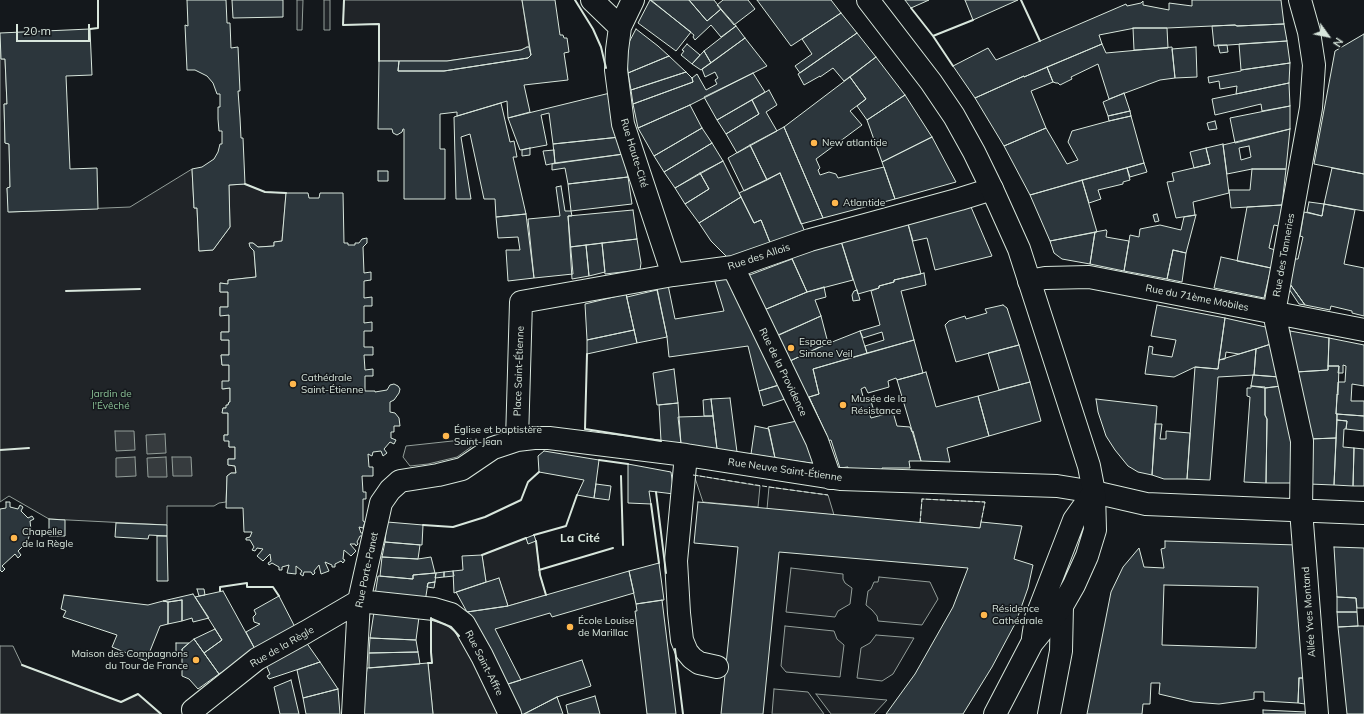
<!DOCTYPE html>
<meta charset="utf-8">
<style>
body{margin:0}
#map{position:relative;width:1364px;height:714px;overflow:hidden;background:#14181c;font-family:Mulish,sans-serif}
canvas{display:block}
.north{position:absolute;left:1308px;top:16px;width:40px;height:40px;-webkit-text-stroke:3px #14181c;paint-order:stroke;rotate:123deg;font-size:11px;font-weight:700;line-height:16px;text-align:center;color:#d8e6dc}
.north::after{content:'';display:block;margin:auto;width:14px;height:18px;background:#d8e6dc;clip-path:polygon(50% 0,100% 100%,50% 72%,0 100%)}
.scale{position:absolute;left:16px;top:24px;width:74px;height:18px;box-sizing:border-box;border:2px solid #d8e6dc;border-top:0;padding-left:5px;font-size:12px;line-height:14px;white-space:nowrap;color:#d8e6dc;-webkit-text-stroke:3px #14181c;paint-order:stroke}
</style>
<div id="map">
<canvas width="1364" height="714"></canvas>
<div class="north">N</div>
<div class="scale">20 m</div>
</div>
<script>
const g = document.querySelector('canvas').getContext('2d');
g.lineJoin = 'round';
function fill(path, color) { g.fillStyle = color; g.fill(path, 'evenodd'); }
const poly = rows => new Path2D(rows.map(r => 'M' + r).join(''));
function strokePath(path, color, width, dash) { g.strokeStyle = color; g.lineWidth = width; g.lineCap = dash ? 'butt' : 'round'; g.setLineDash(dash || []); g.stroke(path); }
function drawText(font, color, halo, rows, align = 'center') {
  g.font = font + ' Mulish,sans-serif'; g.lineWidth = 3; g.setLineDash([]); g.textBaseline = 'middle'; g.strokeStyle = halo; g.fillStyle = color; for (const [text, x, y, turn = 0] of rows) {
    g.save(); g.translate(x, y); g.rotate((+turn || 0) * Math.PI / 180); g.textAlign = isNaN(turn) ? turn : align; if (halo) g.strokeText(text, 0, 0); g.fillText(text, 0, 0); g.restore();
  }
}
const green = poly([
 [297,0,303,0,302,30,297,30,297,0],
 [324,0,330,0,330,30,324,30,324,0],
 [344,0,522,0,529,47,521,50,447,61,379,61,379,24,343,25,344,0],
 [0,36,1,59,5,59,7,104,4,104,5,143,9,144,10,187,7,188,9,212,130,207,192,169,194,208,197,208,199,251,213,250,230,227,229,185,245,184,265,192,286,193,282,241,274,242,274,246,258,247,253,243,250,243,254,251,256,277,228,280,228,284,220,283,220,292,228,292,228,307,220,307,220,315,229,315,229,332,221,332,221,340,229,340,229,355,221,355,222,365,229,365,229,381,223,389,230,388,230,402,229,402,226,408,223,408,223,413,228,413,228,435,224,435,224,440,229,441,229,447,235,447,235,459,228,459,228,465,235,466,236,473,231,473,227,476,226,502,219,503,214,506,167,506,167,525,49,519,9,496,0,502,0,36],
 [471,439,471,447,457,457,428,464,410,466,403,457,406,446,471,439],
 [694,475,760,486,758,507,703,502,694,475],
 [769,487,828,495,834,515,767,509,769,487],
 [922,499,985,502,980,528,920,523,922,499],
 [526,538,536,541,540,575,546,595,508,606,499,579,486,582,482,555,526,538],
 [791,568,843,574,843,579,845,583,852,588,850,604,838,611,835,617,786,612,791,568],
 [879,577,930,582,938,599,922,625,878,621,877,616,872,610,866,605,868,591,871,589,874,582,878,582,879,577],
 [431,618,451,627,461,638,477,662,498,714,433,714,428,663,432,663,431,652,431,618],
 [785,626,834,631,837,639,844,645,840,677,786,672,781,666,785,626],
 [876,635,914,638,893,674,882,681,857,678,861,648,870,643,876,635],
 [0,646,13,646,22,665,121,702,138,694,161,714,0,714,0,646],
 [774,689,808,692,824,714,772,714,774,689],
 [816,694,887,700,874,714,831,714,816,694]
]);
fill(green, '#202428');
strokePath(green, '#939e99', 1);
const water = poly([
 [115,431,134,431,135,450,116,451,115,431],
 [165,434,166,453,147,454,146,435,165,434],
 [135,457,136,476,116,477,116,458,135,457],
 [166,457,167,477,148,477,147,458,166,457],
 [172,457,191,457,192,476,173,476,172,457]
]);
fill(water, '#363b3e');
strokePath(water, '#939e99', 1);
const building = poly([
 [187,0,226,0,227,23,230,23,231,48,238,47,240,91,238,91,240,118,241,138,243,138,245,184,229,185,230,227,213,250,199,251,197,208,194,208,192,169,202,167,214,159,218,152,220,144,222,144,222,131,219,131,218,119,218,107,220,107,220,94,217,94,213,83,207,76,195,70,187,70,185,25,188,26,187,0],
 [232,0,283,0,283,17,233,18,232,0],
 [522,0,555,0,560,35,563,35,564,38,567,38,569,52,564,53,568,80,524,85,530,112,508,118,507,101,457,116,457,112,440,114,440,149,445,149,445,199,404,199,404,129,403,129,402,132,397,135,393,133,392,129,378,129,379,61,399,61,398,71,444,71,528,58,531,55,522,0],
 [650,0,691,32,676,51,638,23,650,0],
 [651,0,689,0,707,21,721,9,736,26,721,37,711,25,695,40,693,37,694,35,651,0],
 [689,0,714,0,721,9,707,21,689,0],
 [723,0,748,0,755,9,734,25,717,5,723,0],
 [757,0,831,0,841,13,791,46,757,0],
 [905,0,929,0,911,8,905,0],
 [965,0,1018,0,973,20,965,0],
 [1192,0,1281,0,1284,24,1237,26,1235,25,1167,28,1135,28,1099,35,1102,44,1024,77,1024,76,975,98,953,66,988,48,996,60,1126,4,1127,6,1141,3,1143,1,1143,5,1169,10,1169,3,1192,6,1192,0],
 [841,13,857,33,800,73,795,66,812,54,802,39,841,13],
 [1284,24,1287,41,1214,46,1212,26,1235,25,1237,26,1284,24],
 [736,26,745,38,711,63,704,51,736,26],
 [1133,28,1167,28,1168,48,1134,50,1133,28],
 [90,29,92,75,66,76,70,169,97,168,98,209,8,212,7,188,10,187,9,144,5,143,4,104,7,104,5,59,1,59,0,33,90,29],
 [636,29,658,46,669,56,628,73,626,48,636,29],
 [857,33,876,57,844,81,833,68,820,77,820,76,804,85,798,74,857,33],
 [1364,34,1364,174,1314,164,1335,51,1364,34],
 [745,38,767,66,690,105,638,128,633,104,693,82,692,78,697,74,706,90,717,84,715,80,718,78,715,72,705,77,702,69,745,38],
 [1287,41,1290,63,1241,70,1239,44,1287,41],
 [687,44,700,55,692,64,681,55,684,51,682,50,687,44],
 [1102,44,1106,53,1172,47,1175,78,1160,80,1109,99,1098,64,1071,77,1072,79,1060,85,1058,83,1056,83,1053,82,1047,67,1102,44],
 [1218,45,1227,45,1228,52,1220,53,1218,45],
 [527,47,529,47,531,55,528,58,444,71,398,71,399,61,447,61,521,50,527,47],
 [1196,47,1197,77,1175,78,1172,49,1196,47],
 [704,51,711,63,701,70,692,64,704,51],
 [669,56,686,72,631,90,628,73,669,56],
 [876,57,905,95,867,120,857,106,866,99,850,77,876,57],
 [1290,63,1289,83,1236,94,1237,86,1220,89,1219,81,1209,83,1208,77,1241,71,1241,70,1290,63],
 [1047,67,1053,82,1031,91,1046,128,1004,146,975,98,1024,76,1024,77,1047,67],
 [686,72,692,78,693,82,633,104,631,90,686,72],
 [753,73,765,92,717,120,704,97,753,73],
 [850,77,866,99,850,111,862,125,816,159,820,168,818,170,820,175,829,172,836,174,838,178,884,167,895,199,823,218,784,127,850,77],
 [1289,83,1290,106,1262,111,1261,104,1215,115,1212,99,1289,83],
 [769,90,777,105,766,112,777,131,737,153,726,134,759,114,752,100,769,90],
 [610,93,620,137,553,144,549,113,541,115,547,145,520,150,508,118,610,93],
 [1124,93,1130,111,1108,116,1103,102,1124,93],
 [905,95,932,137,882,162,867,120,905,95],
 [752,100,759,114,726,134,717,120,752,100],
 [501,103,510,142,514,141,517,157,513,157,526,214,496,217,495,199,484,199,470,134,461,137,471,199,456,199,454,117,501,103],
 [690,105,702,128,654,156,638,128,690,105],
 [1290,106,1290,129,1235,143,1230,118,1290,106],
 [1130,111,1131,116,1109,121,1108,116,1130,111],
 [1131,116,1144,163,1030,195,1004,146,1046,128,1067,164,1078,160,1068,142,1072,131,1109,121,1131,116],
 [1215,121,1217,129,1209,130,1207,123,1215,121],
 [784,127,823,218,801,224,780,173,767,180,750,145,784,127],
 [702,128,712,143,664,172,654,156,702,128],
 [1290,129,1286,169,1252,169,1227,174,1223,145,1290,129],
 [1249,146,1251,157,1241,160,1239,148,1249,146],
 [620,137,624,154,555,163,553,144,620,137],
 [932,137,956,182,895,199,882,162,932,137],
 [712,143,723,161,675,188,664,172,712,143],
 [1223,144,1229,193,1193,202,1195,215,1176,218,1167,182,1174,181,1172,173,1210,164,1206,148,1223,144],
 [750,145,767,180,744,191,728,158,750,145],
 [530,148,530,155,522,156,522,150,530,148],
 [1206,148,1210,164,1194,168,1190,152,1206,148],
 [554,150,555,163,546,165,543,151,554,150],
 [624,154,628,177,568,184,565,168,552,170,552,164,624,154],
 [723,161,741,197,699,223,685,204,709,189,700,173,723,161],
 [1144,163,1147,172,1130,177,1127,168,1144,163],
 [1127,168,1130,180,1123,182,1123,184,1098,190,1101,199,1089,203,1082,180,1127,168],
 [1332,168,1364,174,1364,211,1324,204,1332,168],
 [1252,169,1286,169,1282,205,1231,208,1229,190,1250,190,1252,169],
 [378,171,388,171,388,181,378,181,378,171],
 [700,173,709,189,685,204,675,188,700,173],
 [780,173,805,232,771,245,761,220,754,223,739,193,780,173],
 [628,177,632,204,571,211,568,184,628,177],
 [1082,180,1097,232,1050,241,1030,195,1082,180],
 [561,186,565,211,571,211,572,216,568,216,573,274,534,278,528,219,560,216,556,187,561,186],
 [286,193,308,193,309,198,319,198,320,193,343,193,344,243,348,243,348,245,355,245,355,243,359,243,362,239,367,238,367,243,363,247,364,273,371,272,371,280,364,281,364,298,372,297,372,306,364,306,364,323,372,322,372,331,364,331,364,347,373,347,373,355,364,355,365,370,373,369,373,376,365,376,365,391,375,391,375,392,387,390,390,385,394,384,398,386,400,389,399,393,394,400,390,402,390,412,395,413,399,418,400,426,394,426,394,432,391,432,391,438,396,440,394,444,390,442,384,449,387,453,383,456,381,451,373,452,372,456,368,454,369,467,373,467,373,476,362,476,363,492,366,492,366,499,363,499,363,521,365,522,363,528,359,527,361,533,364,533,364,536,360,536,357,542,358,544,356,546,355,544,350,544,356,551,351,556,344,550,343,559,345,560,343,563,341,561,335,564,335,567,332,567,332,565,325,562,329,571,321,574,319,565,314,571,315,573,313,575,311,572,304,572,303,576,300,574,302,571,296,566,296,574,287,573,289,565,282,567,282,570,279,570,279,567,272,563,269,565,268,563,271,561,270,554,263,561,257,556,263,549,257,548,255,551,252,550,254,547,250,540,246,540,246,538,250,537,252,532,244,532,243,508,226,508,227,476,231,473,236,473,235,466,228,465,228,459,235,459,235,447,229,447,229,441,224,441,224,435,228,435,228,413,222,413,223,408,226,408,226,405,228,405,229,402,230,402,230,388,222,389,222,381,229,381,229,365,222,365,221,355,229,355,229,340,221,340,221,332,229,332,229,315,220,316,220,307,228,307,228,292,220,292,220,283,228,284,228,280,256,277,254,251,250,247,249,243,253,243,258,247,274,246,274,242,282,241,286,193],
 [741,197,754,223,761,220,771,245,731,261,711,241,699,223,741,197],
 [1309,202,1324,204,1322,216,1307,212,1309,202],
 [1324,204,1355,210,1344,264,1364,268,1364,316,1352,313,1352,311,1331,306,1330,310,1305,305,1290,284,1295,259,1298,259,1303,237,1300,236,1304,212,1322,216,1324,204],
 [1282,205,1279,226,1274,225,1269,248,1275,250,1271,268,1237,261,1247,207,1282,205],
 [971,207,992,256,935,270,927,238,913,241,908,224,971,207],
 [633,210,637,239,570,247,568,216,633,210],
 [526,214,534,278,508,281,506,250,520,250,518,237,498,238,496,217,526,214],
 [1157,214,1159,221,1155,222,1153,215,1157,214],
 [1196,215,1186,253,1173,250,1167,279,1124,271,1130,235,1139,237,1140,229,1160,225,1181,230,1184,217,1196,215],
 [908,224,921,274,894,280,894,282,879,286,879,288,858,294,841,241,908,224],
 [1106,230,1107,231,1106,237,1129,241,1124,271,1090,264,1095,232,1106,230],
 [1095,232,1090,264,1062,259,1054,253,1050,241,1095,232],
 [637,239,641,263,640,270,605,274,602,243,637,239],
 [841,241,853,280,807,292,790,254,841,241],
 [602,243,605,272,589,276,586,245,602,243],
 [586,245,589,276,572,279,570,247,586,245],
 [1173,250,1186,253,1182,282,1167,279,1173,250],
 [1221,257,1271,268,1264,298,1214,288,1221,257],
 [792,259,807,292,764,310,747,276,792,259],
 [725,273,779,385,759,391,748,346,669,357,667,337,657,288,668,285,675,319,724,311,713,275,725,273],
 [924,273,926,285,901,291,914,340,867,353,865,346,884,340,882,332,863,338,860,331,880,325,871,291,879,288,879,286,894,282,894,280,924,273],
 [1290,284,1305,305,1299,304,1289,289,1290,284],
 [824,287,826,297,815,300,821,316,777,336,764,310,807,292,824,287],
 [657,290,667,337,637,343,626,294,627,297,657,290],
 [857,290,860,300,853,301,852,295,854,291,857,290],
 [626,294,634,330,587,340,585,304,626,294],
 [1003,305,1007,308,1019,345,956,362,945,325,949,321,965,316,966,319,987,313,985,309,1003,305],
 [1157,305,1225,318,1218,369,1195,367,1174,377,1145,374,1149,346,1153,347,1152,354,1172,357,1176,340,1151,336,1157,305],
 [821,316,828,343,790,361,778,335,821,316],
 [1225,318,1270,328,1271,344,1239,354,1226,352,1225,359,1219,360,1225,318],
 [634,330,637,343,587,354,587,340,634,330],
 [860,331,867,353,813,369,819,394,809,397,826,434,824,436,790,361,827,344,860,331],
 [1290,331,1329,338,1328,370,1296,372,1291,354,1290,331],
 [1329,338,1364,345,1364,386,1352,384,1351,401,1364,401,1364,416,1336,414,1338,382,1345,382,1346,366,1343,365,1343,373,1338,373,1339,366,1328,366,1329,338],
 [914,340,923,373,897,380,896,378,888,381,889,387,868,393,865,387,861,389,864,400,870,398,874,411,869,413,871,418,893,412,897,426,910,427,912,432,913,431,921,461,909,461,910,468,882,468,882,470,848,469,848,467,840,468,831,440,826,441,824,436,826,434,809,397,819,394,813,369,914,340],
 [1271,344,1279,377,1254,375,1256,349,1271,344],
 [1019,345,1030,382,999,390,988,353,1019,345],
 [1256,349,1254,375,1218,377,1210,480,1187,479,1195,367,1218,369,1219,360,1256,349],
 [1328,366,1339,366,1338,395,1337,394,1336,414,1337,414,1336,438,1309,439,1296,372,1328,370,1328,366],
 [674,369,678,403,657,405,653,373,674,369],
 [926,372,936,407,978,396,989,436,947,448,950,462,921,461,897,380,926,372],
 [1253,375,1279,377,1281,386,1265,388,1251,386,1253,375],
 [1030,382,1041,421,989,436,978,396,1030,382],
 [779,385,785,399,763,406,759,391,779,385],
 [1251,386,1265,387,1265,415,1267,419,1266,483,1244,482,1250,397,1247,396,1247,388,1251,388,1251,386],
 [1281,386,1296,440,1293,483,1266,483,1267,419,1265,415,1265,388,1281,386],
 [730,398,737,452,717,449,711,399,730,398],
 [711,399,713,416,704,416,703,400,711,399],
 [1096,399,1157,406,1152,475,1138,472,1128,466,1115,450,1106,436,1098,412,1096,399],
 [678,403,681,444,661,441,659,405,678,403],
 [1337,414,1364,416,1364,431,1346,429,1347,421,1337,420,1337,414],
 [713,416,717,449,681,444,678,417,713,416],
 [1337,420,1347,421,1346,429,1344,429,1343,447,1354,448,1353,486,1334,485,1337,420],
 [797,421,817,464,775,458,768,427,797,421],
 [1155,424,1162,424,1160,439,1166,439,1166,431,1190,433,1187,479,1164,479,1152,475,1155,424],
 [755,426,769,429,775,458,751,454,755,426],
 [1336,438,1334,485,1309,484,1309,439,1336,438],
 [1354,448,1364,449,1364,486,1353,486,1354,448],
 [544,451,599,460,594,498,577,495,584,480,539,472,538,456,544,451],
 [628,464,671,472,674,494,649,491,651,504,628,503,628,464],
 [596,484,611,486,609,500,594,498,596,484],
 [6,502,10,502,10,507,18,509,20,505,23,507,21,511,28,518,32,516,34,519,30,521,31,530,35,531,35,534,30,534,27,542,30,545,28,547,24,545,18,551,21,555,18,558,15,554,2,566,5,569,2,572,0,570,0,509,6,508,6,502],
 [698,502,980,528,981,522,1022,526,1014,559,1033,565,1028,588,1016,622,992,667,963,714,886,714,915,674,953,607,968,568,779,552,763,714,721,714,738,547,694,543,698,502],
 [49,519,65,520,65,536,49,536,49,519],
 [387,522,423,525,422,545,385,542,387,522],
 [116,523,167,525,167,536,149,535,148,539,115,537,116,523],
 [534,535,536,541,528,544,526,538,534,535],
 [157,536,167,536,168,581,157,581,157,536],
 [1165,541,1297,545,1304,678,1299,678,1298,703,1264,701,1264,692,1254,692,1254,699,1248,700,1219,704,1193,702,1159,694,1160,683,1151,683,1150,704,1143,704,1142,714,1087,714,1111,592,1123,567,1139,548,1144,567,1164,568,1161,549,1165,548,1165,541],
 [1164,585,1258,587,1256,648,1162,645,1164,585],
 [385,542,420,545,418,559,382,557,385,542],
 [1334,547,1364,548,1364,608,1357,608,1356,598,1337,597,1334,547],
 [482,555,486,582,454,593,453,571,463,570,462,556,482,555],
 [382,557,418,559,431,557,435,573,413,575,413,579,380,576,382,557],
 [659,563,664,600,636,604,629,571,659,563],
 [453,571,454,576,444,577,444,572,453,571],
 [629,571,634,593,552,617,550,613,495,629,521,680,505,685,467,612,508,606,629,571],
 [444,572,444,577,435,578,436,573,444,572],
 [436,573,435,582,428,583,425,602,375,595,378,576,413,579,413,575,436,573],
 [499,578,508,606,467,612,456,592,499,578],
 [435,582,434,588,427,587,428,583,435,582],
 [197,589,204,589,205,595,199,596,197,589],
 [223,591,256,651,219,674,204,653,222,640,195,597,223,591],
 [193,594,209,618,193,622,192,618,182,621,182,600,168,602,163,601,193,594],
 [64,595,148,605,163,601,168,602,168,624,160,626,146,661,112,647,117,635,63,617,66,611,61,609,64,595],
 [279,596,297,631,256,651,246,632,260,624,254,622,253,617,256,614,254,610,279,596],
 [1337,597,1356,598,1357,612,1337,612,1337,597],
 [182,600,182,621,168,624,168,602,182,600],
 [662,600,676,714,647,714,635,611,637,611,636,604,662,600],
 [374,612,419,617,416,640,370,638,374,612],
 [1337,612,1357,612,1358,626,1338,627,1337,612],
 [1358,626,1364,626,1364,714,1347,714,1338,627,1358,626],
 [215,629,222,640,204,653,194,639,215,629],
 [370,638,416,640,418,652,369,653,370,638],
 [194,639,219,674,198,689,189,679,182,676,182,649,194,639],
 [306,642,320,662,269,679,267,676,270,674,266,665,306,642],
 [176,643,189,643,182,649,182,653,176,653,176,643],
 [418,652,420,664,369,668,369,653,418,652],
 [582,660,591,686,557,697,524,714,520,714,505,685,582,660],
 [320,662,338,689,303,698,297,670,320,662],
 [428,663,433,714,362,714,367,668,428,663],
 [1299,678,1304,678,1305,704,1298,703,1299,678],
 [291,680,299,714,280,714,274,687,291,680],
 [338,689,340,714,306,714,303,698,338,689],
 [595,696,600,714,568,714,566,705,595,696],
 [557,697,563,714,524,714,557,697],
 [1263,710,1306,712,1306,714,1263,714,1263,710]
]);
fill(building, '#2c363c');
strokePath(building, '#d8e6dc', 1);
const minor = poly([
 [592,0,620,27],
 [633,0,620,27,617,50,616,70,623,124,673,275],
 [1300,0,1309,32,1314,65,1311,108,1274,313,1302,441,1301,510,1317,714],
 [733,267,817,441,830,478],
 [1029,281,1045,278,1089,277,1364,330],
 [517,440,521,302,673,275,733,267,810,240,960,199,992,189],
 [686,455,676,561,679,613,682,640,687,652,692,658,699,663,717,667],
 [194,714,193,710,257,659,306,632,359,601,434,609,451,614,464,624,482,656,510,714],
 [353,714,359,601,381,503,390,490,400,481,438,475,462,469,493,448,517,440,534,438,549,438,686,455,840,479,1057,486,1094,492,1146,504,1364,513],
 [1049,714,1061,651,1062,606]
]);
const major = poly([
 [868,0,931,82,954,116,974,152,992,189,1019,249,1089,466,1094,492,1095,530,1087,556,1074,585,1062,606,1032,643,995,714],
 [1033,638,1036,618,1074,520,1094,492]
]);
strokePath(minor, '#d8e6dc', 24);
strokePath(major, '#d8e6dc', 24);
strokePath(minor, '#14181c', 22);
strokePath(major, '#14181c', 22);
strokePath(poly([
 [693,475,769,487,828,495],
 [920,523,922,499,985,502,981,522]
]), '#d8e6dc', 1, [5, 2]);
strokePath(poly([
 [344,0,343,25,379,24,379,61],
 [575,0,593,29,601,47,606,68],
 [1021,0,1040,41],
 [911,8,933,36,953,66],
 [90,29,98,28,98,0],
 [933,36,973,20],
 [245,184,265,192,286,193],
 [66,291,140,289],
 [587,354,585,429,661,441],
 [0,450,29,448],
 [599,460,628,464],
 [621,476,623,545],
 [656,492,666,573],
 [651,504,659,563],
 [423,525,453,527,485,517,521,500,528,482,539,472],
 [534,535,566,526,577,495],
 [536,541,540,575,546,595],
 [482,555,526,538],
 [539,570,613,548],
 [220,591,220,587,247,583,247,587,273,587,279,596],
 [432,619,451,627,459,636],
 [675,649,683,714],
 [428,663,432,663,431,652,431,618],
 [22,665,121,702,138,694,161,714]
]), '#d8e6dc', 2);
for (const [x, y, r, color] of [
 [814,143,4,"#ffb74d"],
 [835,203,4,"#ffb74d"],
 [791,348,4,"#ffb74d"],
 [293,384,4,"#ffb74d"],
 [843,405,4,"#ffb74d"],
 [446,436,4,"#ffb74d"],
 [14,538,4,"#ffb74d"],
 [984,615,4,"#ffb74d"],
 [570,627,4,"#ffb74d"],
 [196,660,4,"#ffb74d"]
]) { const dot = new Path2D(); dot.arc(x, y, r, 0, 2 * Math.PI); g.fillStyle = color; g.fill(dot); strokePath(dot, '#14181c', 1.5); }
drawText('10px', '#d8e6dc', '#14181c', [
 ["New atlantide",822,143],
 ["Atlantide",843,203],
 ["Espace",799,342],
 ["Simone Veil",799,354],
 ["Cathédrale",301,378],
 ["Saint-Étienne",301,390],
 ["Musée de la",851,399],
 ["Résistance",851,411],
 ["Église et baptistère",454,430],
 ["Saint-Jean",454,442],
 ["Chapelle",22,532],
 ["de la Règle",22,544],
 ["Résidence",992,609],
 ["Cathédrale",992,621],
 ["École Louise",578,621],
 ["de Marillac",578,633],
 ["Maison des Compagnons",188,654,"right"],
 ["du Tour de France",188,666,"right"]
], 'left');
drawText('10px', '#d8e6dc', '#14181c', [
 ["Rue Haute-Cité",634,153,73],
 ["Rue des Tanneries",1284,255,-80],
 ["Rue des Allois",759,257,-18],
 ["Rue du 71ème Mobiles",1197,298,11],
 ["Place Saint-Étienne",519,371,-88],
 ["Rue de la Providence",783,372,64],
 ["Rue Neuve Saint-Étienne",785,470,8],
 ["Rue Porte-Panet",367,570,-78],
 ["Allée Yves Montand",1309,612,-94],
 ["Rue de la Règle",282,647,-30],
 ["Rue Saint-Affre",484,663,63]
]);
drawText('10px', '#8ac095', '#14181c', [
 ["Jardin de",111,394],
 ["l'Évêché",111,406]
]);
drawText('bold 12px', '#d8e6dc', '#14181c', [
 ["La Cité",580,538]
]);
</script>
